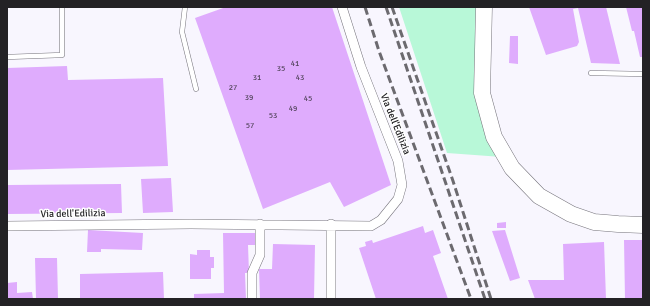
<!DOCTYPE html>
<style>
body{margin:0}
#map{position:relative;width:650px;height:306px;overflow:hidden;background:#f8f6fe;font-family:Signika,sans-serif}
canvas{display:block}
.frame{position:absolute;inset:0;border:8px solid #232225;pointer-events:none}
</style>
<div id="map">
<canvas width="650" height="306"></canvas>
<div class="frame"></div>
</div>
<script>
const g = document.querySelector('canvas').getContext('2d');
g.lineJoin = 'round';
function fill(path, color) { g.fillStyle = color; g.fill(path, 'evenodd'); }
const poly = rows => new Path2D(rows.map(r => 'M' + r).join(''));
function strokePath(path, color, width, dash) { g.strokeStyle = color; g.lineWidth = width; g.lineCap = dash ? 'butt' : 'round'; g.setLineDash(dash || []); g.stroke(path); }
function drawText(font, color, halo, rows, align = 'center') {
  g.font = font + ' Signika,sans-serif'; g.lineWidth = 3; g.setLineDash([]); g.textBaseline = 'middle'; g.strokeStyle = halo; g.fillStyle = color; for (const [text, x, y, turn = 0] of rows) {
    g.save(); g.translate(x, y); g.rotate((+turn || 0) * Math.PI / 180); g.textAlign = isNaN(turn) ? turn : align; if (halo) g.strokeText(text, 0, 0); g.fillText(text, 0, 0); g.restore();
  }
}
fill(poly([
 [399,7,480,7,479,67,502,157,447,153]
]), '#b8f8d8');
fill(poly([
 [226,7,332,7,391,185,344,207,330,182,263,209,195,18],
 [529,7,606,7,620,64,591,63,578,8,573,9,579,42,577,46,546,55],
 [626,7,643,7,643,57,640,57,634,31,632,31],
 [510,36,518,36,518,64,509,63],
 [67,66,68,80,163,78,168,166,7,170,7,68],
 [171,178,173,212,143,213,141,179],
 [121,184,122,213,7,214,7,185],
 [506,222,506,228,497,228,497,223],
 [423,226,425,233,433,230,441,253,433,256,448,299,376,299,359,248,366,246,365,242,372,240,373,243],
 [88,230,143,233,142,250,101,249,101,252,87,252],
 [505,230,520,278,510,281,492,231],
 [223,233,255,233,255,245,248,245,249,273,245,273,246,299,194,299,194,294,224,293],
 [624,240,643,240,643,299,625,299],
 [604,242,606,299,535,299,528,280,564,280,563,244],
 [273,244,315,245,314,299,260,299,259,269,272,269],
 [197,250,210,250,210,257,214,257,214,268,211,268,211,279,190,279,190,254,197,255],
 [35,258,57,258,58,299,36,299],
 [163,272,164,299,80,299,80,274],
 [17,282,17,293,32,292,33,299,7,299,7,283]
]), '#dfacfd');
const lane = poly([
 [185,7,182,32,196,89],
 [7,57,62,55,62,7],
 [591,73,643,74]
]);
const street = poly([
 [331,224,331,299],
 [7,226,191,224,371,226,381,220,398,199,402,185,398,161,361,67,342,7],
 [252,299,252,273,260,255,260,224]
]);
const highway = poly([
 [484,7,482,93,494,137,512,168,539,196,571,214,594,222,618,224,643,225]
]);
strokePath(lane, '#76747c', 5.5);
strokePath(street, '#76747c', 10);
strokePath(highway, '#76747c', 17);
strokePath(lane, '#fff', 4.5);
strokePath(street, '#fff', 9);
strokePath(highway, '#fff', 16);
strokePath(poly([
 [365,7,379,51,471,299],
 [386,7,485,299],
 [392,7,453,181,491,299]
]), '#6c6a6f', 3, [8, 4]);
drawText('8px', '#52445b', null, [
 ["41",295,64],
 ["35",281,69],
 ["31",257,78],
 ["43",300,78],
 ["27",233,88],
 ["39",249,98],
 ["45",308,99],
 ["49",293,109],
 ["53",273,116],
 ["57",250,126]
]);
drawText('10px', '#232225', '#fff', [
 ["Via dell'Edilizia",395,124,68],
 ["Via dell'Edilizia",73,214,-1]
]);
</script>
